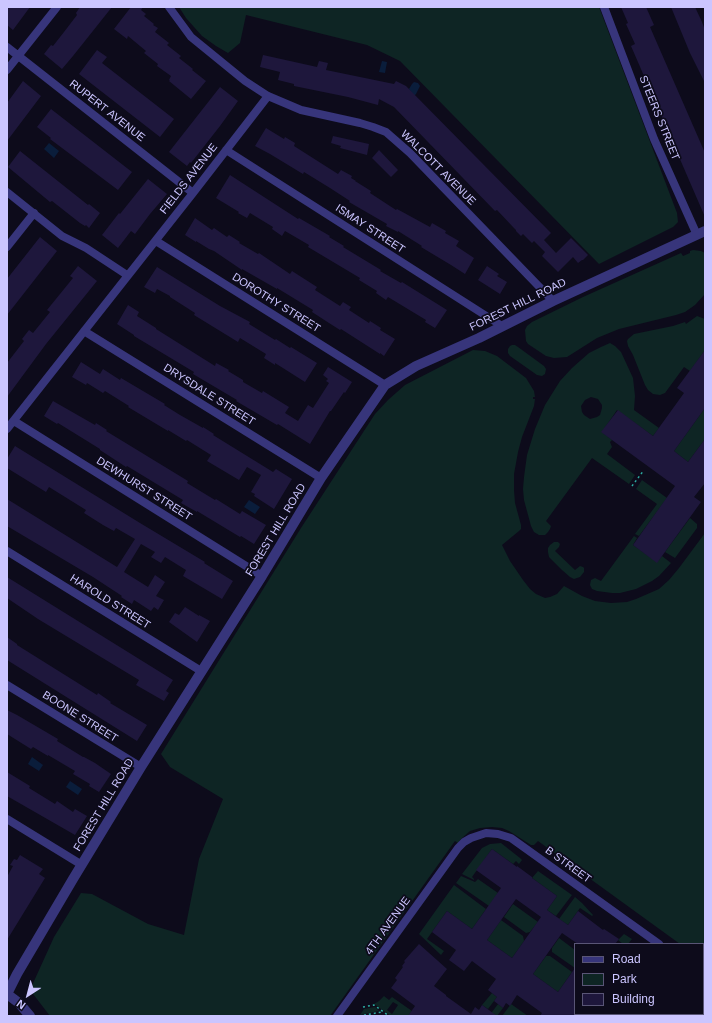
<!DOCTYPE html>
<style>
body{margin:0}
#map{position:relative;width:712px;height:1023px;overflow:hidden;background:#0d0b1b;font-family:Helvetica,sans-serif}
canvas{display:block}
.frame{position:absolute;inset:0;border:8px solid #cbc5ff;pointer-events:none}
.legend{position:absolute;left:574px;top:943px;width:130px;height:72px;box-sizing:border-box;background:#0d0b1b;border:1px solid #595576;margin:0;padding:5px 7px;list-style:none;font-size:12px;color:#cbc5ff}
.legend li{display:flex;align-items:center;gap:8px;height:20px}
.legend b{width:20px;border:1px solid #595576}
.north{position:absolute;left:8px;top:975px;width:40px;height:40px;-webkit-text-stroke:3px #0d0b1b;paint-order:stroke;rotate:216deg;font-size:11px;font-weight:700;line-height:16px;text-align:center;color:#cbc5ff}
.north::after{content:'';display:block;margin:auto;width:14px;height:18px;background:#cbc5ff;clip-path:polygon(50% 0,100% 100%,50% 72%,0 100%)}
</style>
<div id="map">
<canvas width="712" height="1023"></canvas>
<div class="frame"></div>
<ul class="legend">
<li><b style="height:5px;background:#37357b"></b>Road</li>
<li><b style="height:11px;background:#0e2524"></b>Park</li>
<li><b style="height:11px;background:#1e173c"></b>Building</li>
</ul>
<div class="north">N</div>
</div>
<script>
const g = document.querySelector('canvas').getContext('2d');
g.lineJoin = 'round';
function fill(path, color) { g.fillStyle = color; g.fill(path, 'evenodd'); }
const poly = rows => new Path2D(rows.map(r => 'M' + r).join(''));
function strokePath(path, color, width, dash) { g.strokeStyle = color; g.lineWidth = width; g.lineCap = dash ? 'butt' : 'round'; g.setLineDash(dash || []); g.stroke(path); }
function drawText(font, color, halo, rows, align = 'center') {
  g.font = font + ' Helvetica,sans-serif'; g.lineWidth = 3.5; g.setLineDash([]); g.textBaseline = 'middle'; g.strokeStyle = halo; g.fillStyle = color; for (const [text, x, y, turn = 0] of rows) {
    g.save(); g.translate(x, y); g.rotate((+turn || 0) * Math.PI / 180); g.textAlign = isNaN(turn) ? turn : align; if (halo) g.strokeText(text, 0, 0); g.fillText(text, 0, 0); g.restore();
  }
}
fill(poly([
 [179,7,599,7,677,213,678,222,673,227,599,264,400,61,367,45,246,15,240,43,228,53,216,46,202,36,186,18],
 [693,250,701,251,705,253,705,294,695,305,685,312,676,315,619,329,597,338,567,357,554,358,546,356,528,344,526,341,525,330,527,326,532,322,583,297,681,253,683,256,690,253,690,251],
 [697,316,705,319,705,350,690,371,684,367,665,393,660,395,653,394,648,390,645,385,633,355,628,346,627,341,628,339,634,334,673,326,685,322,686,324],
 [610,343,615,346,621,352,633,378,635,396,634,410,659,428,653,436,617,410,602,432,612,440,610,442,612,447,607,454,635,475,629,484,592,458,546,521,551,526,550,529,548,532,545,535,539,535,534,532,531,526,524,500,523,489,524,477,527,455,535,429,545,405,560,381,572,368,589,353,601,347],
 [591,397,598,399,602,405,602,408,600,415,597,417,590,419,584,415,582,412,581,406,585,400],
 [512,345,515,345,518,347,544,366,546,369,545,374,542,376,537,375,510,356,508,353,508,349,510,346],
 [473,350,485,351,497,356,526,378,534,391,535,397,533,397,533,399,535,399,534,406,522,437,518,452,514,474,514,490,515,503,521,525,521,529,519,531,502,545,510,561,523,580,530,589,536,594,545,598,550,597,557,594,564,586,582,596,595,601,611,603,627,602,636,599,659,589,669,580,679,568,705,533,705,951,703,954,703,944,680,944,538,841,534,845,531,845,509,831,502,828,492,827,480,828,470,831,461,839,458,843,455,841,330,1016,50,1016,30,990,54,937,81,893,92,894,148,924,184,935,199,859,223,799,170,767,161,754,301,528,375,414,388,400,405,385],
 [705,408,705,439,688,462,674,451],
 [642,480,667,498,639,536,635,534,657,504,636,489],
 [690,518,697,524,697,528,675,558,665,552],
 [634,536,637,538,633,545,657,562,662,556,671,563,659,576,652,581,636,589,620,593,612,593,597,591,592,589,590,585,591,580,595,578,601,581],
 [554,542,558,542,560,544,559,547,555,551,575,570,580,566,583,567,584,568,584,572,580,577,574,579,570,577,562,570,549,557,548,552,548,548,550,545],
 [501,843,520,858,522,860,519,864,516,861,513,864,492,849,472,877,474,879,474,880,462,874,482,848,490,844],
 [538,871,572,895,556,916,547,910,557,896,532,878],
 [461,876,475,882,478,879,498,893,489,906,456,883],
 [454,885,486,909,472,929,447,911,427,939,444,951,441,955,419,934],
 [575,897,582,903,593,915,592,916,580,908,568,925,559,919],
 [513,904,538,922,530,932,526,933,504,917],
 [501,920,523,936,524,941,512,958,487,940],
 [624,934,632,939,628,944,623,944,618,940],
 [559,938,575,950,575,968,552,952,552,948],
 [546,956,550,956,572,972,558,992,533,974],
 [492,993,497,997,488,1009,482,1005],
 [384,996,389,1000,392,997,412,1011,408,1016,391,1016,374,1004,379,1001],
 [393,1002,398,1005,392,1014,387,1010],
 [498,1004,503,1008,497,1016,489,1016],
 [511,1004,528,1016,502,1016],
 [375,1007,379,1011,360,1015,364,1009],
 [589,1014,631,1014,634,1016,592,1016]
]), '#0e2524');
fill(poly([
 [382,61,387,62,385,73,379,72],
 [414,82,418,83,420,86,416,94,414,96,409,89,412,84],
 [49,143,59,151,54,158,44,149],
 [249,500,260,507,255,514,244,507],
 [32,757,43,765,39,771,28,764],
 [70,781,82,789,78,795,66,787]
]), '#0a1d3b');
fill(poly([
 [7,7,30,7,13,30,7,25],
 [80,7,112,7,73,56,62,69,44,54,51,45,53,46,64,32,77,15,76,13],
 [131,7,143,7,141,10,146,14,144,16,154,24,153,25,158,28,155,32,169,43,167,45,181,56,179,58,193,69,192,70,206,81,191,99,169,81,170,80,169,80,171,76,157,66,158,64,144,53,146,51,128,36,127,39,114,29],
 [621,7,646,7,654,25,650,27,705,153,705,217,631,46,635,44,626,24,628,23],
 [671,7,695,7,702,22,705,30,705,83,690,53],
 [97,50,107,57,102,63,174,119,160,137,79,74],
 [263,55,317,67,319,61,328,63,326,70,394,84,396,81,406,86,551,233,544,240,556,253,571,238,588,255,583,260,582,260,578,263,573,257,558,272,542,256,545,252,534,241,532,243,523,234,521,236,516,231,516,230,513,227,497,210,495,211,394,107,379,99,378,105,348,97,294,86,294,84,278,80,280,72,260,67],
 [23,81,41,96,7,141,7,103],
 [220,87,238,101,220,126,191,163,190,162,187,166,169,152],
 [51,109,132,172,118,190,50,139,51,138,37,127],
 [266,128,284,139,285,137,295,143,294,146,338,174,341,170,352,176,351,178,356,181,355,181,371,191,370,193,396,210,397,209,430,227,432,223,446,231,445,233,459,241,456,246,474,258,465,274,451,265,421,247,422,246,398,231,398,232,386,226,387,224,349,202,350,201,330,188,304,172,303,174,298,171,270,154,255,146],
 [333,136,369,144,367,155,340,148,341,146,331,143],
 [379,150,398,170,391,177,372,158],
 [20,151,88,205,89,204,100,213,89,228,86,225,85,226,80,223,52,201,50,202,8,167],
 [230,175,298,219,299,218,330,236,329,237,344,246,343,247,381,270,380,271,401,283,402,282,447,310,435,328,425,322,426,320,388,297,386,300,376,293,377,291,359,280,360,278,308,247,309,245,285,231,282,236,272,229,273,227,250,213,247,218,238,213,239,212,216,198],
 [148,179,167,194,150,214,135,234,131,231,118,248,102,235,119,213,120,214],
 [195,218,212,230,214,228,227,237,229,235,240,242,239,243,258,254,259,253,290,274,292,271,317,287,315,290,340,306,343,302,351,307,349,310,369,323,370,321,381,328,380,330,395,339,384,356,380,353,380,354,341,329,340,330,329,323,312,312,313,310,277,288,277,289,242,269,242,270,214,251,209,249,196,241,196,242,185,235],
 [40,237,57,251,7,315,7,279],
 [78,266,97,281,46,344,7,397,7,363,24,341,22,339,29,330,33,333,50,312,47,310,73,278,70,276],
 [487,266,499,274,497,276,507,282,500,294,478,280],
 [157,267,220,306,250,322,249,324,275,340,276,339,290,348,291,347,317,363,305,382,275,363,275,365,264,358,266,354,240,338,238,342,194,315,195,313,170,297,170,296,157,289,155,293,144,287],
 [128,305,139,312,137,316,156,328,156,329,215,366,216,363,218,364,229,370,228,371,243,380,243,382,262,393,263,391,289,407,285,413,298,421,308,405,313,408,329,383,326,381,328,379,323,375,328,367,352,382,345,393,344,392,331,411,330,411,310,444,278,424,277,425,236,401,237,400,193,374,194,372,134,336,134,335,117,324],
 [705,350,705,408,674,451,688,462,705,439,705,483,694,497,701,502,657,563,633,545,675,486,601,432,618,410,653,436,684,393,677,388],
 [81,362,100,374,103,369,120,380,121,378,165,404,164,405,180,415,203,428,203,427,214,434,213,435,273,472,276,469,292,479,274,509,254,496,255,494,251,492,261,475,247,467,239,480,207,461,211,455,187,440,186,441,168,430,168,431,128,407,129,406,105,391,103,393,87,383,86,385,72,377],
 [53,401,95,425,96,423,107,430,106,431,188,481,187,483,215,500,216,499,240,514,242,511,266,525,254,544,241,536,240,537,197,511,197,512,181,503,183,500,127,466,126,467,100,450,100,449,58,423,57,424,44,416],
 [15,446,140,523,205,562,204,563,233,581,222,599,183,576,186,570,165,557,161,563,151,557,155,552,141,544,124,572,148,587,155,575,165,582,156,596,164,600,158,610,154,607,151,611,134,600,132,604,121,597,122,596,93,577,7,526,7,499,117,567,135,539,116,528,114,531,103,525,84,513,86,510,49,487,46,492,7,468,7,459],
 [7,577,173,680,166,691,169,693,164,701,136,685,139,680,38,619,7,598],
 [185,607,199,616,199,615,210,621,197,642,169,622,175,613,179,615],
 [7,637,17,644,17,645,97,695,98,693,111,702,110,703,147,725,137,741,7,660],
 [7,710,17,715,58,739,57,741,83,757,84,757,95,763,111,774,99,792,89,786,90,784,73,774,75,771,48,755,48,756,33,747,31,749,7,734],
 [7,772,30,786,29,788,55,804,57,801,73,812,75,809,87,816,75,835,7,796],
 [492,849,517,867,517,866,532,877,532,878,557,896,547,910,568,925,578,911,603,930,604,929,619,939,615,944,578,944,562,933,533,974,558,992,575,968,575,1016,540,1016,542,1013,517,995,510,1006,506,1003,503,1008,494,1001,497,997,488,990,496,979,472,961,464,971,449,960,456,950,432,932,447,911,472,929,501,888,476,870],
 [516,899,541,917,512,958,487,940],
 [20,855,43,869,39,874,45,878,7,940,7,877,13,866,10,865,14,859,17,860],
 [419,944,447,969,434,986,446,995,446,996,471,1014,475,1007,479,1010,482,1005,497,1016,408,1016,415,1006,391,988,397,980,395,978,403,967,402,966,405,962,404,961]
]), '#1e173c');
strokePath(poly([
 [632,486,644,470],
 [256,556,257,561],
 [363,1007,374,1005,389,1016],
 [359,1016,382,1012]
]), '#2caca2', 1.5, [2, 3]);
strokePath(poly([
 [169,7,191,37,245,81,268,96,301,110,360,123,373,127,386,132,410,153,553,301],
 [604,7,654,139,697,235],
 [7,47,193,193],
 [7,70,57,7],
 [226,150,502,326],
 [7,192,62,236,86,248,127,275],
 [156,241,385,385],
 [7,247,34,213],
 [84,331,321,478],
 [14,421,262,576],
 [7,429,193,193,268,96],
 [7,551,201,671],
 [7,685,141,767],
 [7,819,82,865],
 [703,961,705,959],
 [703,976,705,977],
 [337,1016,458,848,464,842,471,838,486,833,498,834,511,838,659,944],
 [663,1016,665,1014]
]), '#37357b', 8);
strokePath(poly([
 [7,994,17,974,73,879,141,767,262,576,321,478,385,385,416,366,479,338,553,301,705,231],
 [7,994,19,1003,30,1016]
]), '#37357b', 10);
drawText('11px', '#cbc5ff', '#0d0b1b', [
 ["RUPERT AVENUE",107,111,38],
 ["STEERS STREET",659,118,68],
 ["WALCOTT AVENUE",438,168,45],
 ["FIELDS AVENUE",189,179,-52],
 ["ISMAY STREET",370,229,33],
 ["DOROTHY STREET",276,303,32],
 ["FOREST HILL ROAD",518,305,-26],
 ["DRYSDALE STREET",209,395,32],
 ["DEWHURST STREET",144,489,32],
 ["FOREST HILL ROAD",276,530,-59],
 ["HAROLD STREET",110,602,32],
 ["BOONE STREET",80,717,32],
 ["FOREST HILL ROAD",104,805,-59],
 ["B STREET",568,865,36],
 ["4TH AVENUE",388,926,-54]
]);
</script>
